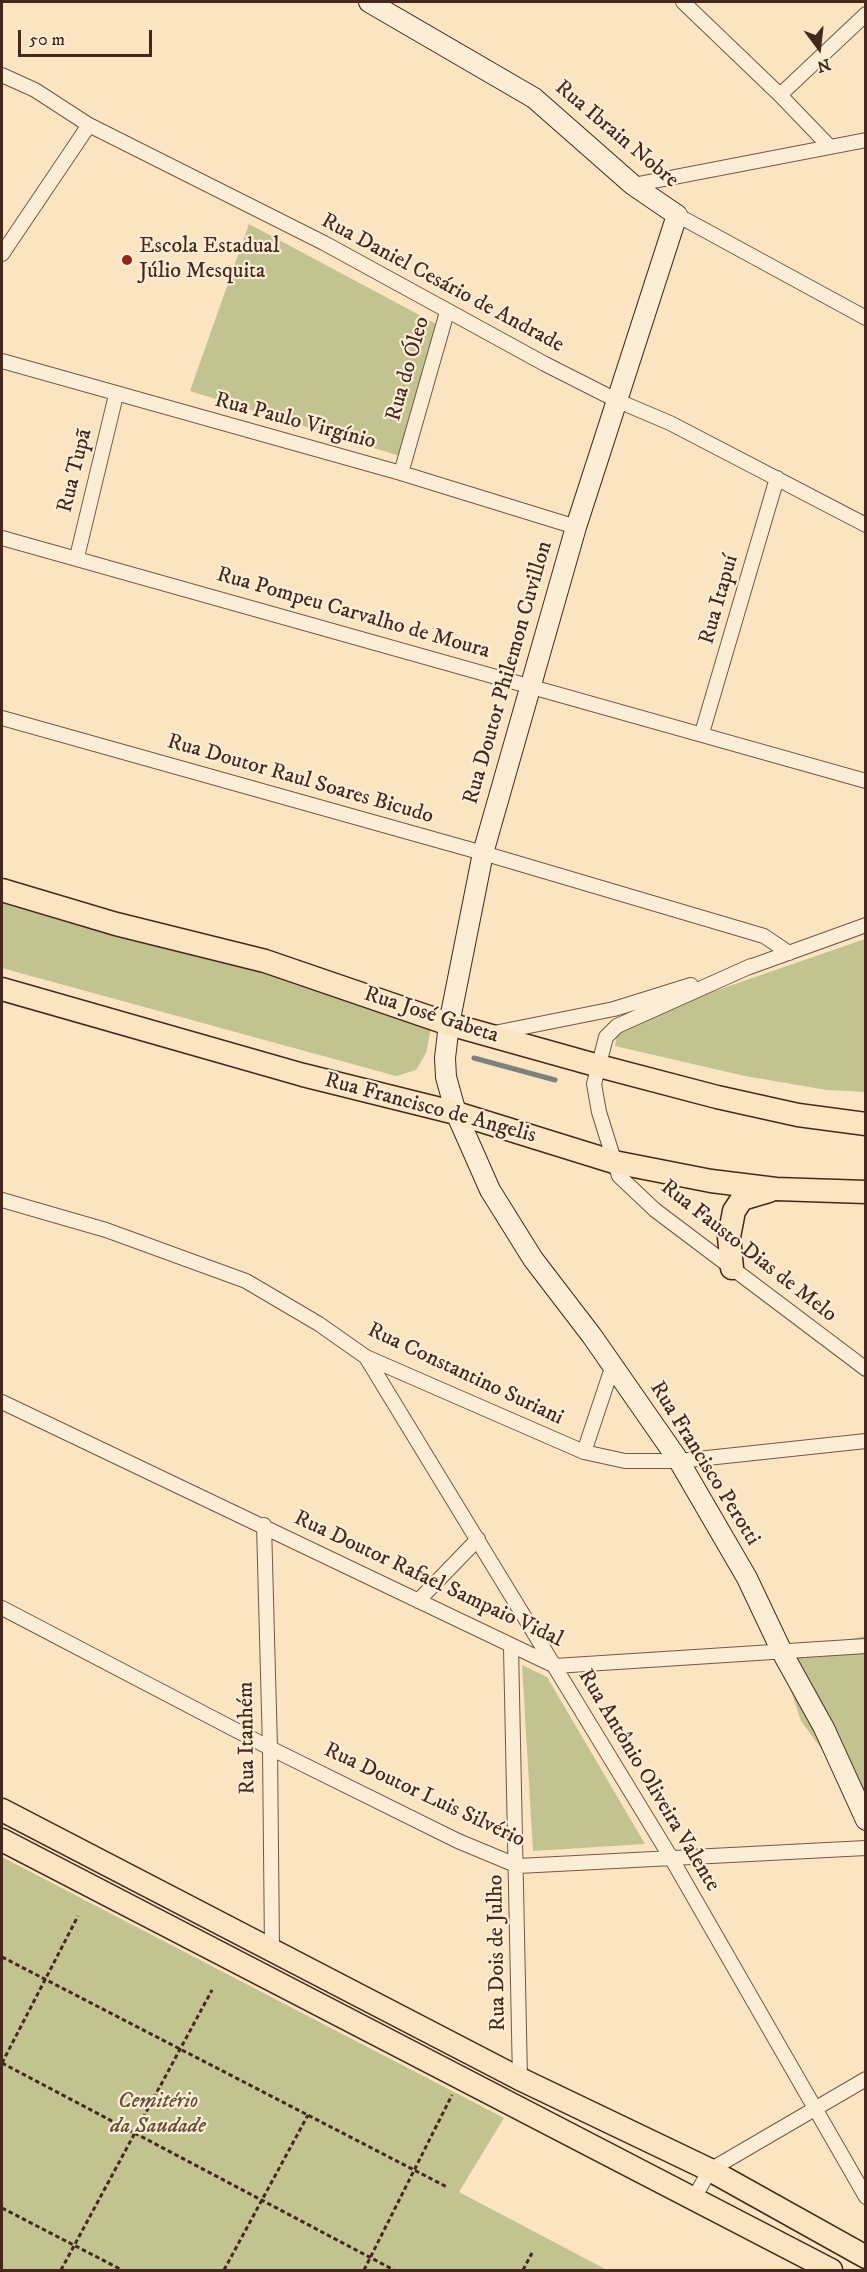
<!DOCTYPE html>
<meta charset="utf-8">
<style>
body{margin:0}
#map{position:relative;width:867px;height:2272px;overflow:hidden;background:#fae4c2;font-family:"IM FELL DW Pica",serif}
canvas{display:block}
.frame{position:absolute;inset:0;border:3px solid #45281b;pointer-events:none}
.north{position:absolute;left:789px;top:18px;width:60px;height:60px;-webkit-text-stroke:4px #fcedd7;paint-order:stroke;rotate:165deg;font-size:16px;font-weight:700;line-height:24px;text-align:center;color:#45281b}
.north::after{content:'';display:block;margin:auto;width:21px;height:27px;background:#45281b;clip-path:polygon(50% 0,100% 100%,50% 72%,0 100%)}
.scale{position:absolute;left:18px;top:30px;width:134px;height:27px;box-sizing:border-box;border:3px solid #45281b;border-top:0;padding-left:8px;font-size:18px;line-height:21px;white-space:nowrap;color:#45281b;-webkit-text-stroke:4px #fcedd7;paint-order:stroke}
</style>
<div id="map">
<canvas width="867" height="2272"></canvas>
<div class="frame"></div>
<div class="north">N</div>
<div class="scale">50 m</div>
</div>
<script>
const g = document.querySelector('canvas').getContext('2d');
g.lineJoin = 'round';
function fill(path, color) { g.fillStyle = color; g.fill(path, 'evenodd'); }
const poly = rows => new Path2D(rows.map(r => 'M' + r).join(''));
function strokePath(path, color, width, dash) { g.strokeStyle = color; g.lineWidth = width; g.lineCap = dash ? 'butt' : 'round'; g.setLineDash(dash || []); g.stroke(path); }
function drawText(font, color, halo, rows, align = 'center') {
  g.font = font + ' "IM FELL DW Pica",serif'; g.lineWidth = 4.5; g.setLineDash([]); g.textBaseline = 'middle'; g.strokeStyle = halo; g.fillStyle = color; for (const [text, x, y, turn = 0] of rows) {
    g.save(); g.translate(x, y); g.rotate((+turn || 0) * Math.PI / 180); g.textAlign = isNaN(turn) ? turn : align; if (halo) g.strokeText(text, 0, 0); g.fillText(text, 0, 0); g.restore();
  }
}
fill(poly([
 [249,224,438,325,403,457,190,391],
 [2,897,423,1013,432,1023,426,1053,416,1070,396,1076,2,968],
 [865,939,865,1092,827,1090,745,1076,615,1046,617,1034,637,1018],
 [865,1636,865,1808,801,1721,783,1667,804,1648],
 [522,1665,547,1677,645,1844,533,1851],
 [2,1857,504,2118,459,2192,607,2270,2,2270]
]), '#c2c390');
strokePath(poly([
 [474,1058,555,1080]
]), '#7d817c', 5);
const street = poly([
 [683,2,780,95,829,146],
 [2,75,35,90,89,125,324,243,545,364,618,401,670,423,866,525],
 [780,95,866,14],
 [633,185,866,140],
 [677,215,866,318],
 [2,254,89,125],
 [2,361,401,473,576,527],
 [401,473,447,312],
 [2,538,866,781],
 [77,557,116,395],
 [2,718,483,853,764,936,789,953],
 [702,733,777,478],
 [751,966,617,1026,606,1037,594,1084,599,1112,619,1176,655,1210,866,1369],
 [744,969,866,925],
 [494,1033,614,1009,691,985],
 [2,1200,106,1230,246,1281,319,1324,366,1357,584,1452,625,1461,679,1461,866,1441],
 [366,1357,670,1856,866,2197],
 [2,1402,555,1666,866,1646],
 [584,1452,613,1365],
 [264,1525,270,1748,272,1950],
 [418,1601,478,1539],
 [2,1608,270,1748,458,1841,518,1866,866,1848],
 [511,1647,520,2079],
 [694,2198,710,2170,866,2079]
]);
const secondary = poly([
 [369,2,534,98,633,185,677,215,576,527,483,853,449,1024,445,1058,446,1077,456,1113,490,1190,533,1259,592,1336,679,1461,747,1578,783,1654,824,1728,866,1820]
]);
const primary = poly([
 [2,890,116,924,265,961,449,1024,599,1066,717,1097,798,1115,866,1124],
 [2,989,303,1075,456,1113,614,1162,711,1181,776,1189,866,1192],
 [732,1268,729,1237,734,1211,742,1199,769,1191],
 [2,1810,520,2079,710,2170,866,2257],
 [2,1840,831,2270]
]);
strokePath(street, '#725745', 16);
strokePath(secondary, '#45281b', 22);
strokePath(primary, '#45281b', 25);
strokePath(poly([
 [2,1957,447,2187],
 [2,2063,394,2270],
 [2,2063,78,1916],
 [2,2208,122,2270],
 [61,2270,212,1990],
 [224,2270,308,2115],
 [364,2270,452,2095],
 [523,2270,532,2253]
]), '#45281b', 3, [4.5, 3]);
strokePath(street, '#fcedd7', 14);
strokePath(secondary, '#fcedd7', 20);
strokePath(primary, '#fae4c2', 22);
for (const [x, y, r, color] of [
 [127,260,6,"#8f2418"]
]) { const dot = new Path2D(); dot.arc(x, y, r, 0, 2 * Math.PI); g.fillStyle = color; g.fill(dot); strokePath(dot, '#fcedd7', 2); }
drawText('22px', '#45281b', '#fcedd7', [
 ["Rua Ibrain Nobre",616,135,40],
 ["Rua Daniel Cesário de Andrade",442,284,28],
 ["Rua do Óleo",409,369,-74],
 ["Rua Paulo Virgínio",295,422,15],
 ["Rua Tupã",76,471,-76],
 ["Rua Itapuí",720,600,-74],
 ["Rua Pompeu Carvalho de Moura",353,614,16],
 ["Rua Doutor Philemon Cuvillon",509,673,-74],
 ["Rua Doutor Raul Soares Bicudo",300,780,16],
 ["Rua José Gabeta",431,1016,18],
 ["Rua Francisco de Angelis",430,1109,15],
 ["Rua Fausto Dias de Melo",748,1252,38],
 ["Rua Constantino Suriani",465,1375,25],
 ["Rua Francisco Perotti",704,1464,58],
 ["Rua Doutor Rafael Sampaio Vidal",428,1580,25],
 ["Rua Itanhém",248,1738,-91],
 ["Rua Antônio Oliveira Valente",648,1781,59],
 ["Rua Doutor Luis Silvério",424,1796,25],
 ["Rua Dois de Julho",498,1953,-91]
]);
drawText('22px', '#45281b', '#fcedd7', [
 ["Escola Estadual",139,247],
 ["Júlio Mesquita",139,272]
], 'left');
drawText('italic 22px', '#644f38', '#fcedd7', [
 ["Cemitério",158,2102],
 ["da Saudade",158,2127]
]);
</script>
